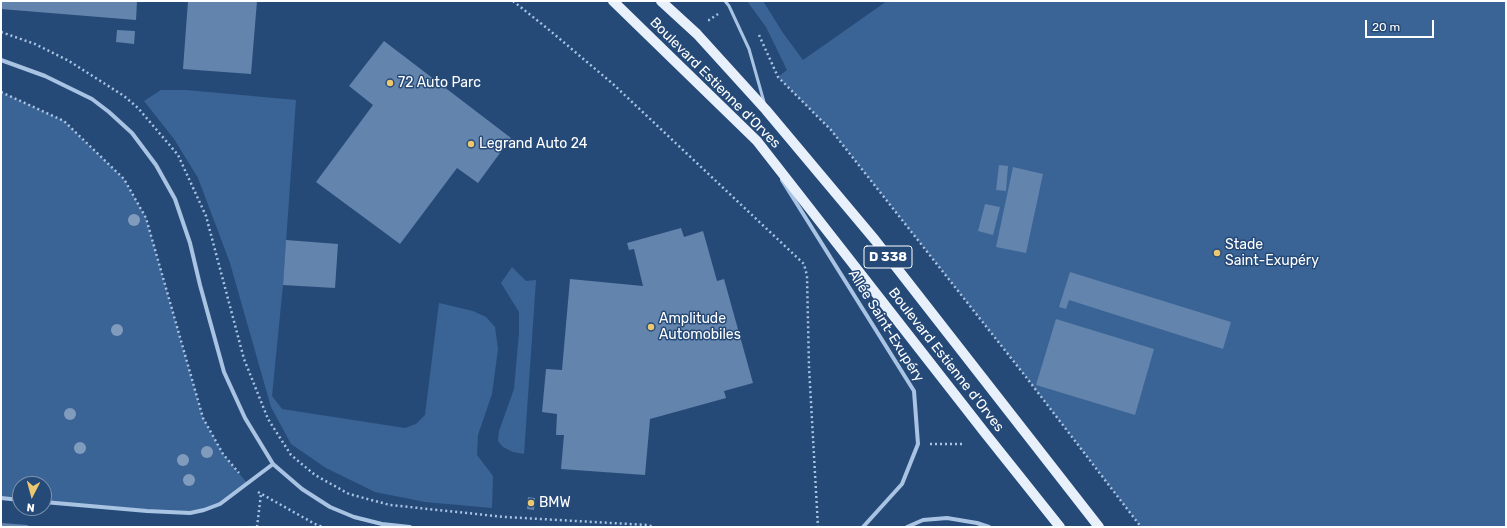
<!DOCTYPE html>
<meta charset="utf-8">
<style>
body{margin:0}
#map{position:relative;width:1507px;height:528px;overflow:hidden;background:#264a78;font-family:Rubik,sans-serif}
canvas{display:block}
.frame{position:absolute;inset:0;border:2px solid #fff;pointer-events:none}
.north{position:absolute;left:12px;top:476px;width:40px;height:40px;box-sizing:border-box;background:#264a78;border:1px solid #7d92ae;border-radius:50%;rotate:186deg;font-size:11px;font-weight:700;line-height:16px;text-align:center;color:#fff}
.north::after{content:'';display:block;margin:auto;width:14px;height:18px;background:#ebc76f;clip-path:polygon(50% 0,100% 100%,50% 72%,0 100%)}
.scale{position:absolute;left:1365px;top:20px;width:69px;height:18px;box-sizing:border-box;border:2px solid #fff;border-top:0;padding-left:5px;font-size:12px;line-height:14px;white-space:nowrap;color:#fff;-webkit-text-stroke:3px #264a78;paint-order:stroke}
</style>
<div id="map">
<canvas width="1507" height="528"></canvas>
<div class="frame"></div>
<div class="north">N</div>
<div class="scale">20 m</div>
</div>
<script>
const g = document.querySelector('canvas').getContext('2d');
g.lineJoin = 'round';
function fill(path, color) { g.fillStyle = color; g.fill(path, 'evenodd'); }
const poly = rows => new Path2D(rows.map(r => 'M' + r).join(''));
function strokePath(path, color, width, dash) { g.strokeStyle = color; g.lineWidth = width; g.lineCap = dash ? 'butt' : 'round'; g.setLineDash(dash || []); g.stroke(path); }
function drawText(font, color, halo, rows, align = 'center') {
  g.font = font + ' Rubik,sans-serif'; g.lineWidth = 3; g.setLineDash([]); g.textBaseline = 'middle'; g.strokeStyle = halo; g.fillStyle = color; for (const [text, x, y, turn = 0] of rows) {
    g.save(); g.translate(x, y); g.rotate((+turn || 0) * Math.PI / 180); g.textAlign = isNaN(turn) ? turn : align; if (halo) g.strokeText(text, 0, 0); g.fillText(text, 0, 0); g.restore();
  }
}
fill(poly([
 [747,1,763,1,783,33,803,60,887,1,1506,1,1506,527,1141,527,1026,377,831,130,778,77,787,70,766,27],
 [161,90,186,90,296,100,283,285,272,396,282,409,405,428,416,424,425,415,439,303,473,311,486,317,495,327,498,349,492,394,478,435,477,455,493,476,492,508,425,502,375,492,326,468,291,444,271,407,230,263,198,178,174,139,144,101],
 [1,92,64,121,124,179,146,218,203,418,223,454,247,483,220,504,190,513,44,502,44,484,20,484,20,500,1,498],
 [512,267,526,281,536,280,524,454,513,452,503,447,498,441,499,431,514,389,519,333,519,312,501,283]
]), '#3a6495');
fill(poly([
 [1,1,137,1,136,20,1,9],
 [188,1,257,1,251,74,183,69],
 [117,30,135,31,134,44,116,42],
 [384,41,511,138,478,183,457,168,400,244,316,182,373,105,349,86],
 [999,165,1008,166,1006,191,996,190],
 [1013,167,1043,174,1026,253,996,247],
 [985,204,1000,207,993,235,978,231],
 [681,228,684,237,703,231,717,281,724,279,753,383,724,391,726,398,650,419,645,475,561,469,564,435,556,435,557,414,542,412,546,369,562,370,570,279,643,286,634,249,629,250,627,243],
 [286,240,338,244,335,288,283,285],
 [1070,272,1231,322,1223,349,1069,300,1066,309,1059,307],
 [1056,319,1154,349,1135,415,1036,385],
 [528,497,535,498,534,510,527,509],
 [1,523,28,525,28,527,1,527]
]), '#6384ac');
strokePath(poly([
 [513,1,548,29,613,84,804,264,807,276,809,367,818,527],
 [708,20,709,20,718,14],
 [1,32,35,44,69,61,124,96,138,108,178,155,206,216,244,359,268,419,291,455,315,475,349,494,390,505,505,517,647,525,654,527],
 [759,35,778,77,831,130,1026,377,1141,527],
 [1,92,64,121,124,179,146,218,203,418,223,454,239,473],
 [930,444,963,444],
 [258,492,315,524,323,527],
 [257,527,261,494]
]), '#a9c3e3', 2.5, [2, 3]);
strokePath(poly([
 [725,1,729,6,749,49,764,102]
]), '#a9c3e3', 3);
strokePath(poly([
 [1,60,45,76,92,99,109,112,132,133,156,165,175,199,190,243,200,285,224,372,245,418,273,464,302,489,330,507,354,517,382,524,410,527],
 [782,180,914,391,918,444,902,484,863,527],
 [1,498,20,500],
 [44,502,147,511,190,513,204,510,220,504,273,464],
 [907,527,923,520,947,518,977,523,989,527]
]), '#a9c3e3', 4);
strokePath(poly([
 [613,1,757,141,985,433,1060,527],
 [661,1,697,34,766,110,875,240,1099,527]
]), '#e8f0fc', 10);
g.fillStyle = '#819bbc';
for (const [x, y] of [
 [134,220],
 [117,330],
 [70,414],
 [80,448],
 [207,452],
 [183,460],
 [189,480]
]) { g.beginPath(); g.arc(x, y, 6, 0, 2 * Math.PI); g.fill(); }
for (const [x, y, r, color] of [
 [390,83,4,"#ebc76f"],
 [471,144,4,"#ebc76f"],
 [1217,253,4,"#ebc76f"],
 [651,327,4,"#ebc76f"],
 [531,503,4,"#ebc76f"]
]) { const dot = new Path2D(); dot.arc(x, y, r, 0, 2 * Math.PI); g.fillStyle = color; g.fill(dot); strokePath(dot, '#264a78', 1.5); }
for (const [x, y, w] of [
 [888,257,48]
]) { const box = new Path2D(); box.roundRect(x - w / 2, y - 11, w, 22, 3); g.fillStyle = '#264a78'; g.fill(box); strokePath(box, '#fff', 1); }
drawText('bold 13px', '#fff', null, [
 ["D 338",888,257]
]);
drawText('14px', '#fff', '#264a78', [
 ["72 Auto Parc",398,83],
 ["Legrand Auto 24",479,144],
 ["Stade",1225,245],
 ["Saint-Exupéry",1225,261],
 ["Amplitude",659,319],
 ["Automobiles",659,335],
 ["BMW",539,503]
], 'left');
drawText('14px', '#fff', '#264a78', [
 ["Boulevard Estienne d'Orves",715,83,45],
 ["Allée Saint-Exupéry",886,326,58],
 ["Boulevard Estienne d'Orves",946,360,52]
]);
</script>
